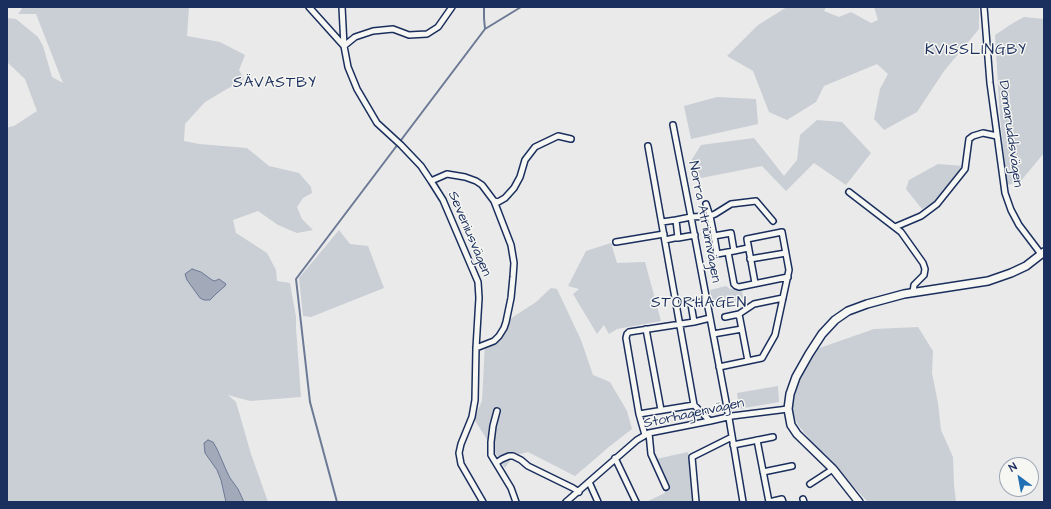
<!DOCTYPE html>
<meta charset="utf-8">
<style>
body{margin:0}
#map{position:relative;width:1051px;height:509px;overflow:hidden;background:#e9eae9;font-family:"Architects Daughter",sans-serif}
canvas{display:block}
.frame{position:absolute;inset:0;border:8px solid #1b2f5e;pointer-events:none}
.north{position:absolute;left:999px;top:457px;width:40px;height:40px;box-sizing:border-box;background:#f6f6f2;border:1px solid #9ea6b7;border-radius:50%;rotate:328deg;font-size:11px;font-weight:700;line-height:16px;text-align:center;color:#1b2f5e}
.north::after{content:'';display:block;margin:auto;width:14px;height:18px;background:#1f6fb2;clip-path:polygon(50% 0,100% 100%,50% 72%,0 100%)}
</style>
<div id="map">
<canvas width="1051" height="509"></canvas>
<div class="frame"></div>
<div class="north">N</div>
</div>
<script>
const g = document.querySelector('canvas').getContext('2d');
g.lineJoin = 'round';
function fill(path, color) { g.fillStyle = color; g.fill(path, 'evenodd'); }
const poly = rows => new Path2D(rows.map(r => 'M' + r).join(''));
function strokePath(path, color, width, dash) { g.strokeStyle = color; g.lineWidth = width; g.lineCap = dash ? 'butt' : 'round'; g.setLineDash(dash || []); g.stroke(path); }
function drawText(font, color, halo, rows, align = 'center') {
  g.font = font + ' "Architects Daughter",sans-serif'; g.lineWidth = 3; g.setLineDash([]); g.textBaseline = 'middle'; g.strokeStyle = halo; g.fillStyle = color; for (const [text, x, y, turn = 0] of rows) {
    g.save(); g.translate(x, y); g.rotate((+turn || 0) * Math.PI / 180); g.textAlign = isNaN(turn) ? turn : align; if (halo) g.strokeText(text, 0, 0); g.fillText(text, 0, 0); g.restore();
  }
}
fill(poly([
 [23,7,189,7,187,36,220,42,245,55,239,70,244,79,205,102,185,124,184,141,199,144,247,148,269,166,299,173,311,187,312,193,303,198,297,207,302,219,313,230,297,233,278,225,258,211,233,220,236,233,267,253,276,270,277,281,290,283,296,317,296,328,301,397,250,401,228,395,236,402,251,454,268,502,7,502,7,129,9,127,14,126,37,111,25,79,7,62,7,18,16,19,38,37,43,46,52,77,63,83,36,14,18,14],
 [787,7,826,7,824,11,839,17,851,12,871,23,878,20,874,7,979,7,979,29,944,71,917,112,884,130,874,119,880,89,888,74,877,64,824,86,816,102,787,120,769,112,753,71,727,56,758,25],
 [1024,17,1044,19,1044,153,1020,182,1007,185,1000,117,995,35,1013,23],
 [717,97,756,99,758,124,691,139,684,106],
 [817,120,842,122,871,153,846,185,814,163,786,191,762,166,696,179,691,161,701,145,754,138,784,176,797,160,800,135],
 [938,164,963,166,962,171,935,202,922,209,906,189,909,180],
 [339,230,350,244,368,246,384,288,311,317,303,316,299,278],
 [611,243,617,263,645,262,661,321,617,329,609,334,604,325,597,334,573,294,579,289,568,286,586,251],
 [726,286,730,289,741,288,744,300,714,308,710,290],
 [551,288,557,289,581,340,593,375,610,382,627,411,632,429,610,446,575,476,528,452,513,456,505,468,474,419,482,401,485,344,503,329,510,319,536,302],
 [918,327,933,351,932,373,938,403,941,430,953,457,954,485,956,502,868,502,817,448,798,425,789,406,794,384,814,350,874,329],
 [778,386,779,402,739,409,737,393],
 [688,452,697,502,646,502,665,493,656,459]
]), '#caced5');
const water = poly([
 [192,269,201,272,212,280,215,281,219,279,226,284,225,286,217,293,210,300,204,300,200,298,187,280,185,274,192,269],
 [208,440,213,442,217,449,227,472,230,478,238,489,244,502,226,502,221,480,217,470,205,453,204,443,208,440]
]);
fill(water, '#a2aaba');
strokePath(water, '#6c7995', 1);
strokePath(poly([
 [484,7,484,18,485,29],
 [337,502,310,402,296,279,485,29,521,7]
]), '#6c7995', 2);
const street = poly([
 [309,7,344,46,355,37,373,31,393,29,409,35,427,34,438,27,452,7],
 [342,7,344,46,348,67,357,89,377,123,401,145,421,166,431,181,443,200,478,282,479,298,476,348,475,400,472,417,461,444,459,453,461,464,483,502],
 [984,7,990,83,1005,193,1011,210,1019,225,1041,254],
 [673,125,691,217,729,418,743,502],
 [648,146,694,405],
 [431,181,447,174,465,177,476,181,482,185,494,201,511,245,514,263,513,277,511,298,506,322,504,328,499,336,494,341,476,348],
 [849,192,901,232,923,263,925,269,924,275,914,285,913,292],
 [494,201,498,202,505,198,514,188,520,177,525,160,535,147,558,136,571,139],
 [706,204,710,216,714,236,717,254,734,251,731,233,714,236],
 [662,222,676,220],
 [895,227,921,216,937,204,965,169,969,139,973,136,983,133,997,136],
 [695,235,678,238,676,220,691,217,710,216,715,214,731,204,756,201,773,221],
 [665,240,679,237],
 [616,242,664,234],
 [734,251,748,248],
 [728,252,734,284,736,286,739,287,788,277],
 [750,259,786,253],
 [707,301,691,304,694,322,710,318],
 [739,314,748,361],
 [725,317,739,314,754,304,783,298],
 [646,329,661,410],
 [713,334,742,329],
 [719,367,762,358,775,335,789,270,782,232,747,239,755,283],
 [497,411,493,426,491,442,491,455,511,488,516,502],
 [639,414,626,338,627,334,629,332,694,322],
 [649,433,651,454,666,487],
 [645,435,639,414,694,405,710,421],
 [757,440,769,502,782,499,783,502],
 [733,445,773,437],
 [615,458,636,502],
 [496,463,502,459,509,456,513,456,521,460,528,466,573,488,579,492],
 [763,472,792,466],
 [589,482,598,502],
 [810,484,833,469],
 [803,499,804,502],
 [566,502,637,440,649,433,710,421,732,416,788,409],
 [696,502,692,457,732,437]
]);
const secondary = poly([
 [859,502,833,469,797,434,791,425,788,409,790,394,796,377,809,354,822,334,835,320,848,311,867,304,904,294,988,281,1011,273,1026,266,1044,252]
]);
strokePath(street, '#1b2f5e', 8);
strokePath(secondary, '#1b2f5e', 10);
strokePath(street, '#f6f6f2', 5);
strokePath(secondary, '#f6f6f2', 7);
drawText('14px', '#1b2f5e', '#f6f6f2', [
 ["Domaruddsvägen",1010,134,82],
 ["Norra Atriumvägen",704,222,79],
 ["Seveniusvägen",469,234,67],
 ["Storhagenvägen",694,414,-12]
]);
g.letterSpacing = '1px';
drawText('15px', '#1b2f5e', '#f6f6f2', [
 ["KVISSLINGBY",976,51],
 ["SÄVASTBY",275,84],
 ["STORHAGEN",699,304]
]);
g.letterSpacing = '0px';
</script>
